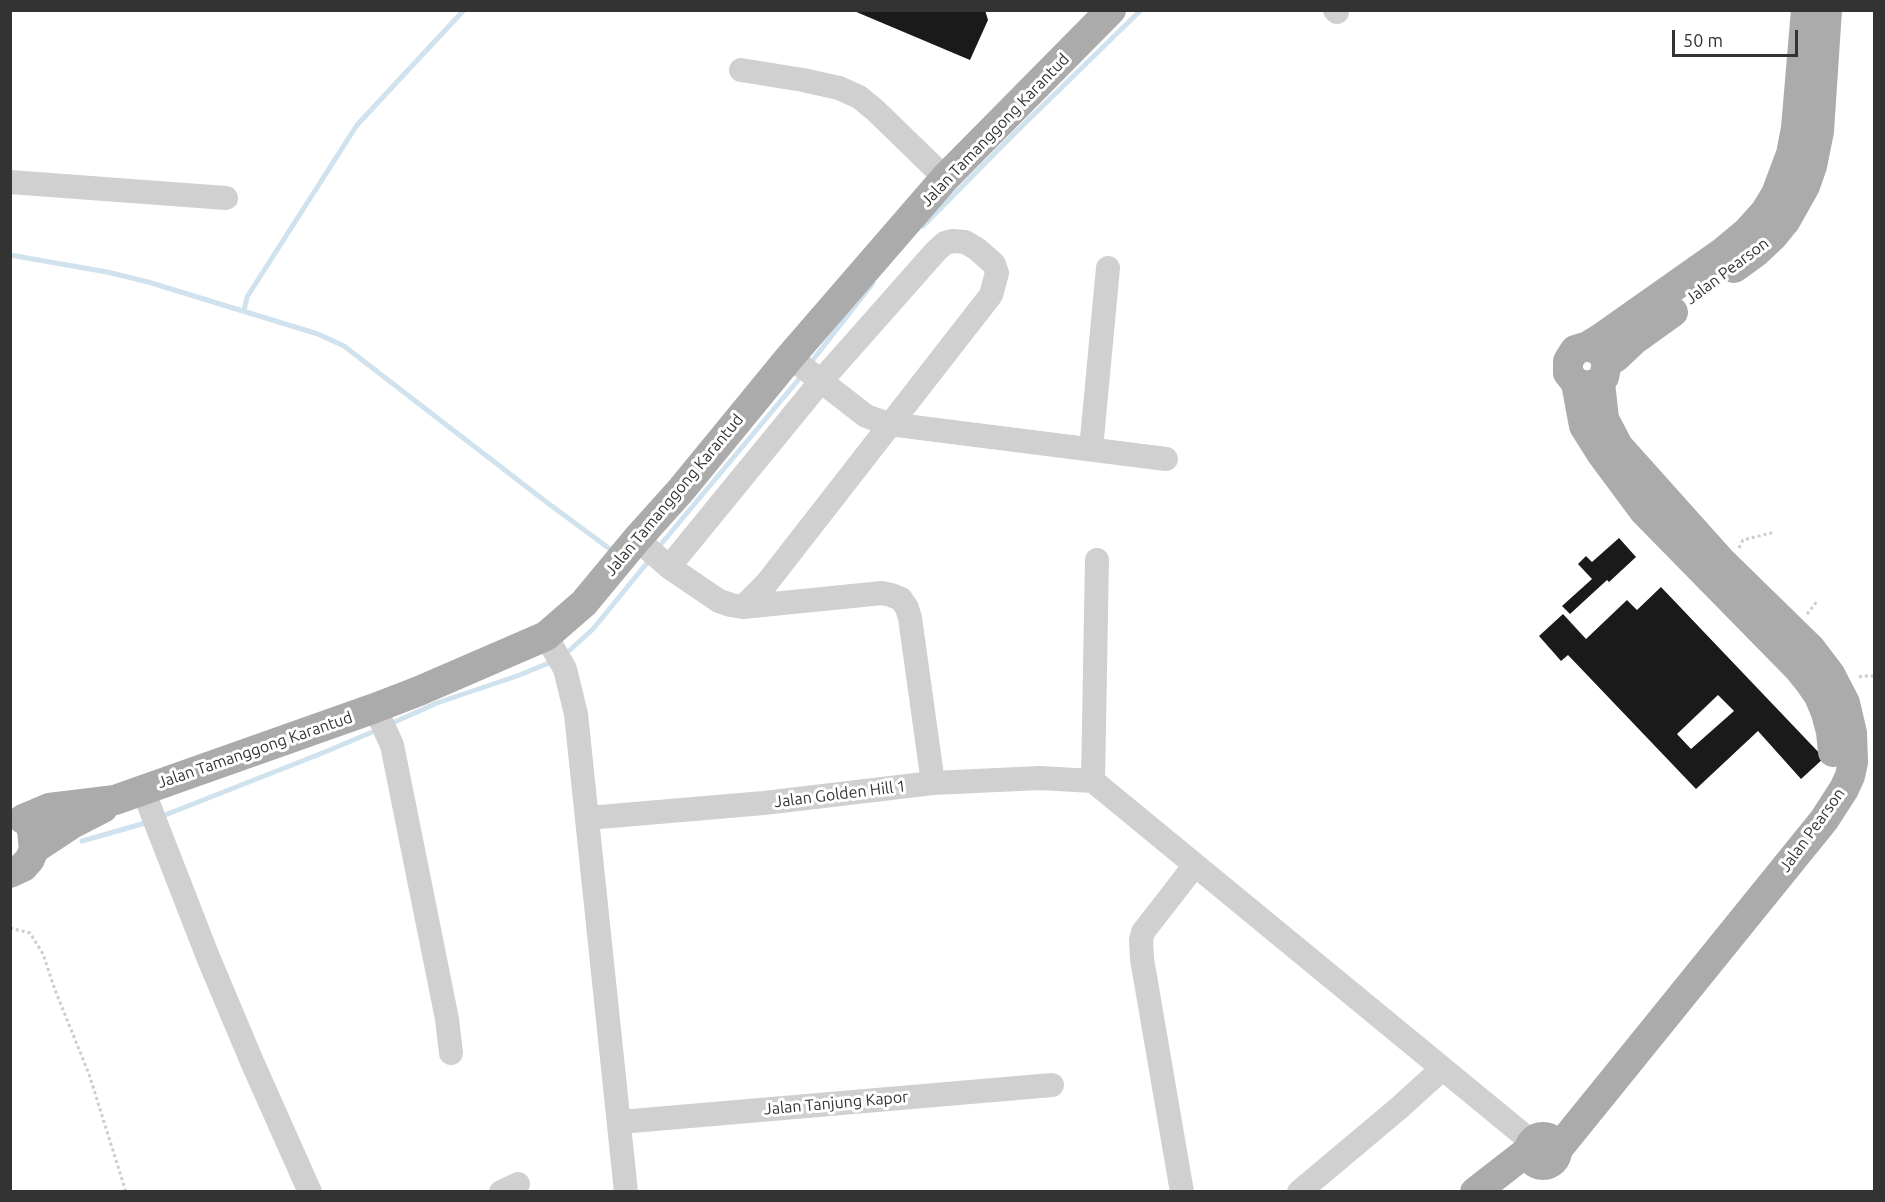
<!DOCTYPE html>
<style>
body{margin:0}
#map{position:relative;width:1885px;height:1202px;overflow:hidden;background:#fff;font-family:Ubuntu,sans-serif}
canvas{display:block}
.frame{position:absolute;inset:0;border:12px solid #333;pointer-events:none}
.scale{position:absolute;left:1672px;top:30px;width:126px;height:27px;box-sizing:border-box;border:3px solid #333;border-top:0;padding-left:8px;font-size:18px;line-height:21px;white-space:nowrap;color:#333;-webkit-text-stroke:4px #fff;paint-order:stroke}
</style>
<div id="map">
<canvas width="1885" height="1202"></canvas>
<div class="frame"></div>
<div class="scale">50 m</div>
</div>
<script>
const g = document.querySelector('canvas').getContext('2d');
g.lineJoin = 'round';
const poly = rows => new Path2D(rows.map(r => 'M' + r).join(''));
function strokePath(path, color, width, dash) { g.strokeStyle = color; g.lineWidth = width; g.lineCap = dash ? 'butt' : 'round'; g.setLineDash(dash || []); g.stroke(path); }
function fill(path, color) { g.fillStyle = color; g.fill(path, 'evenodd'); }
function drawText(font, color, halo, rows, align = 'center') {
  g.font = font + ' Ubuntu,sans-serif'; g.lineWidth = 6; g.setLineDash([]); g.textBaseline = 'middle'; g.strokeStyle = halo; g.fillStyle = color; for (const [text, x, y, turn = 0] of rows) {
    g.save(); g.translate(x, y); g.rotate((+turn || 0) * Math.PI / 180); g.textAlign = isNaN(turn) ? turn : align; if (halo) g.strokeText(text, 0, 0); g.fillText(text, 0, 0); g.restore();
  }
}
strokePath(poly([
 [923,226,1016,132,1141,10],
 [10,255,107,272,148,282,318,334,344,346,545,501,614,552],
 [244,311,247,297,357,125,464,10],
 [812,361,873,283],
 [662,543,799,379],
 [569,651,593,629,647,563],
 [388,725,437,703,517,676,549,663],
 [160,817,325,752,377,730],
 [82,841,149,822]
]), '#cfe2ee', 5);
fill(poly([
 [985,10,988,20,970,60,854,11],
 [1619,538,1636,557,1609,582,1607,580,1570,614,1562,606,1592,579,1578,564,1586,556,1592,562],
 [1661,587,1824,758,1801,779,1758,731,1696,789,1568,655,1561,661,1539,636,1563,614,1586,639,1627,600,1637,610],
 [1718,695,1734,711,1691,749,1677,734]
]), '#1a1a1a');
strokePath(poly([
 [1739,548,1743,540,1775,532],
 [1807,614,1818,600],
 [1859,677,1863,676,1874,676],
 [10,928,30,933,43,954,55,990,89,1074,126,1192]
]), '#cdcdcd', 3, [3, 3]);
strokePath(poly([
 [1335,10,1337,12],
 [741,70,803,80,839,88,859,97,875,110,945,178],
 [10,182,226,198],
 [790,357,866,416,889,424,1166,459],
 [1091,449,1108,268],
 [637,539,669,567,719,601,731,605,743,607,882,593,891,595,901,599,907,608,910,618,933,783],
 [669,567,821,381,936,251,945,243,953,241,965,242,977,249,994,264,997,273,991,295,766,584,743,607],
 [546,636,565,669,576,714,626,1192],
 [375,708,392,745,447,1019,451,1053],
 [1093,781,1532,1142],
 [1093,781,1097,560],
 [143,790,208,957,253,1064,310,1192],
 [588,818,764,803,933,783,1040,778,1093,781],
 [620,1122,1052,1085],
 [501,1192,518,1184],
 [1182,1192,1142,959,1141,940,1143,932,1195,865],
 [1299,1192,1399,1108,1442,1069]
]), '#d0d0d0', 24);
strokePath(poly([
 [1734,268,1756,252,1773,236,1786,220,1805,186,1812,166,1819,131,1827,10],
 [1588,346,1601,351,1607,363,1604,377,1600,382,1588,386,1576,383,1568,373,1568,361,1575,350,1588,346,1601,338,1723,252,1747,232,1765,212,1776,194,1791,154,1796,128,1806,10],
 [1607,363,1616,357,1634,340,1673,312],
 [1576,383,1584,426,1601,453,1644,511,1798,668,1810,683,1819,696,1826,713,1831,732,1833,752],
 [23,819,49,808,115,800,375,708,419,691,546,636,584,603,637,539,681,490,790,357,945,178,1111,10],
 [34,849,72,824,103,808],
 [10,873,23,867,30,859,34,849,32,831],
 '1529 1151a14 14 0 1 1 28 0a14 14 0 1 1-28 0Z',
 [1557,1150,1824,820,1844,789,1850,776,1853,762,1852,733,1845,703,1830,674,1811,649,1721,561,1618,446,1604,419,1600,382],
 [1475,1192,1529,1150]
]), '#ababab', 30);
drawText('16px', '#333', '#fff', [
 ["Jalan Tamanggong Karantud",995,130,-46],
 ["Jalan Pearson",1727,271,-37],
 ["Jalan Tamanggong Karantud",674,495,-50],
 ["Jalan Tamanggong Karantud",255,750,-19],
 ["Jalan Golden Hill 1",840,794,-7],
 ["Jalan Pearson",1812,830,-54],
 ["Jalan Tanjung Kapor",836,1103,-5]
]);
</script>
